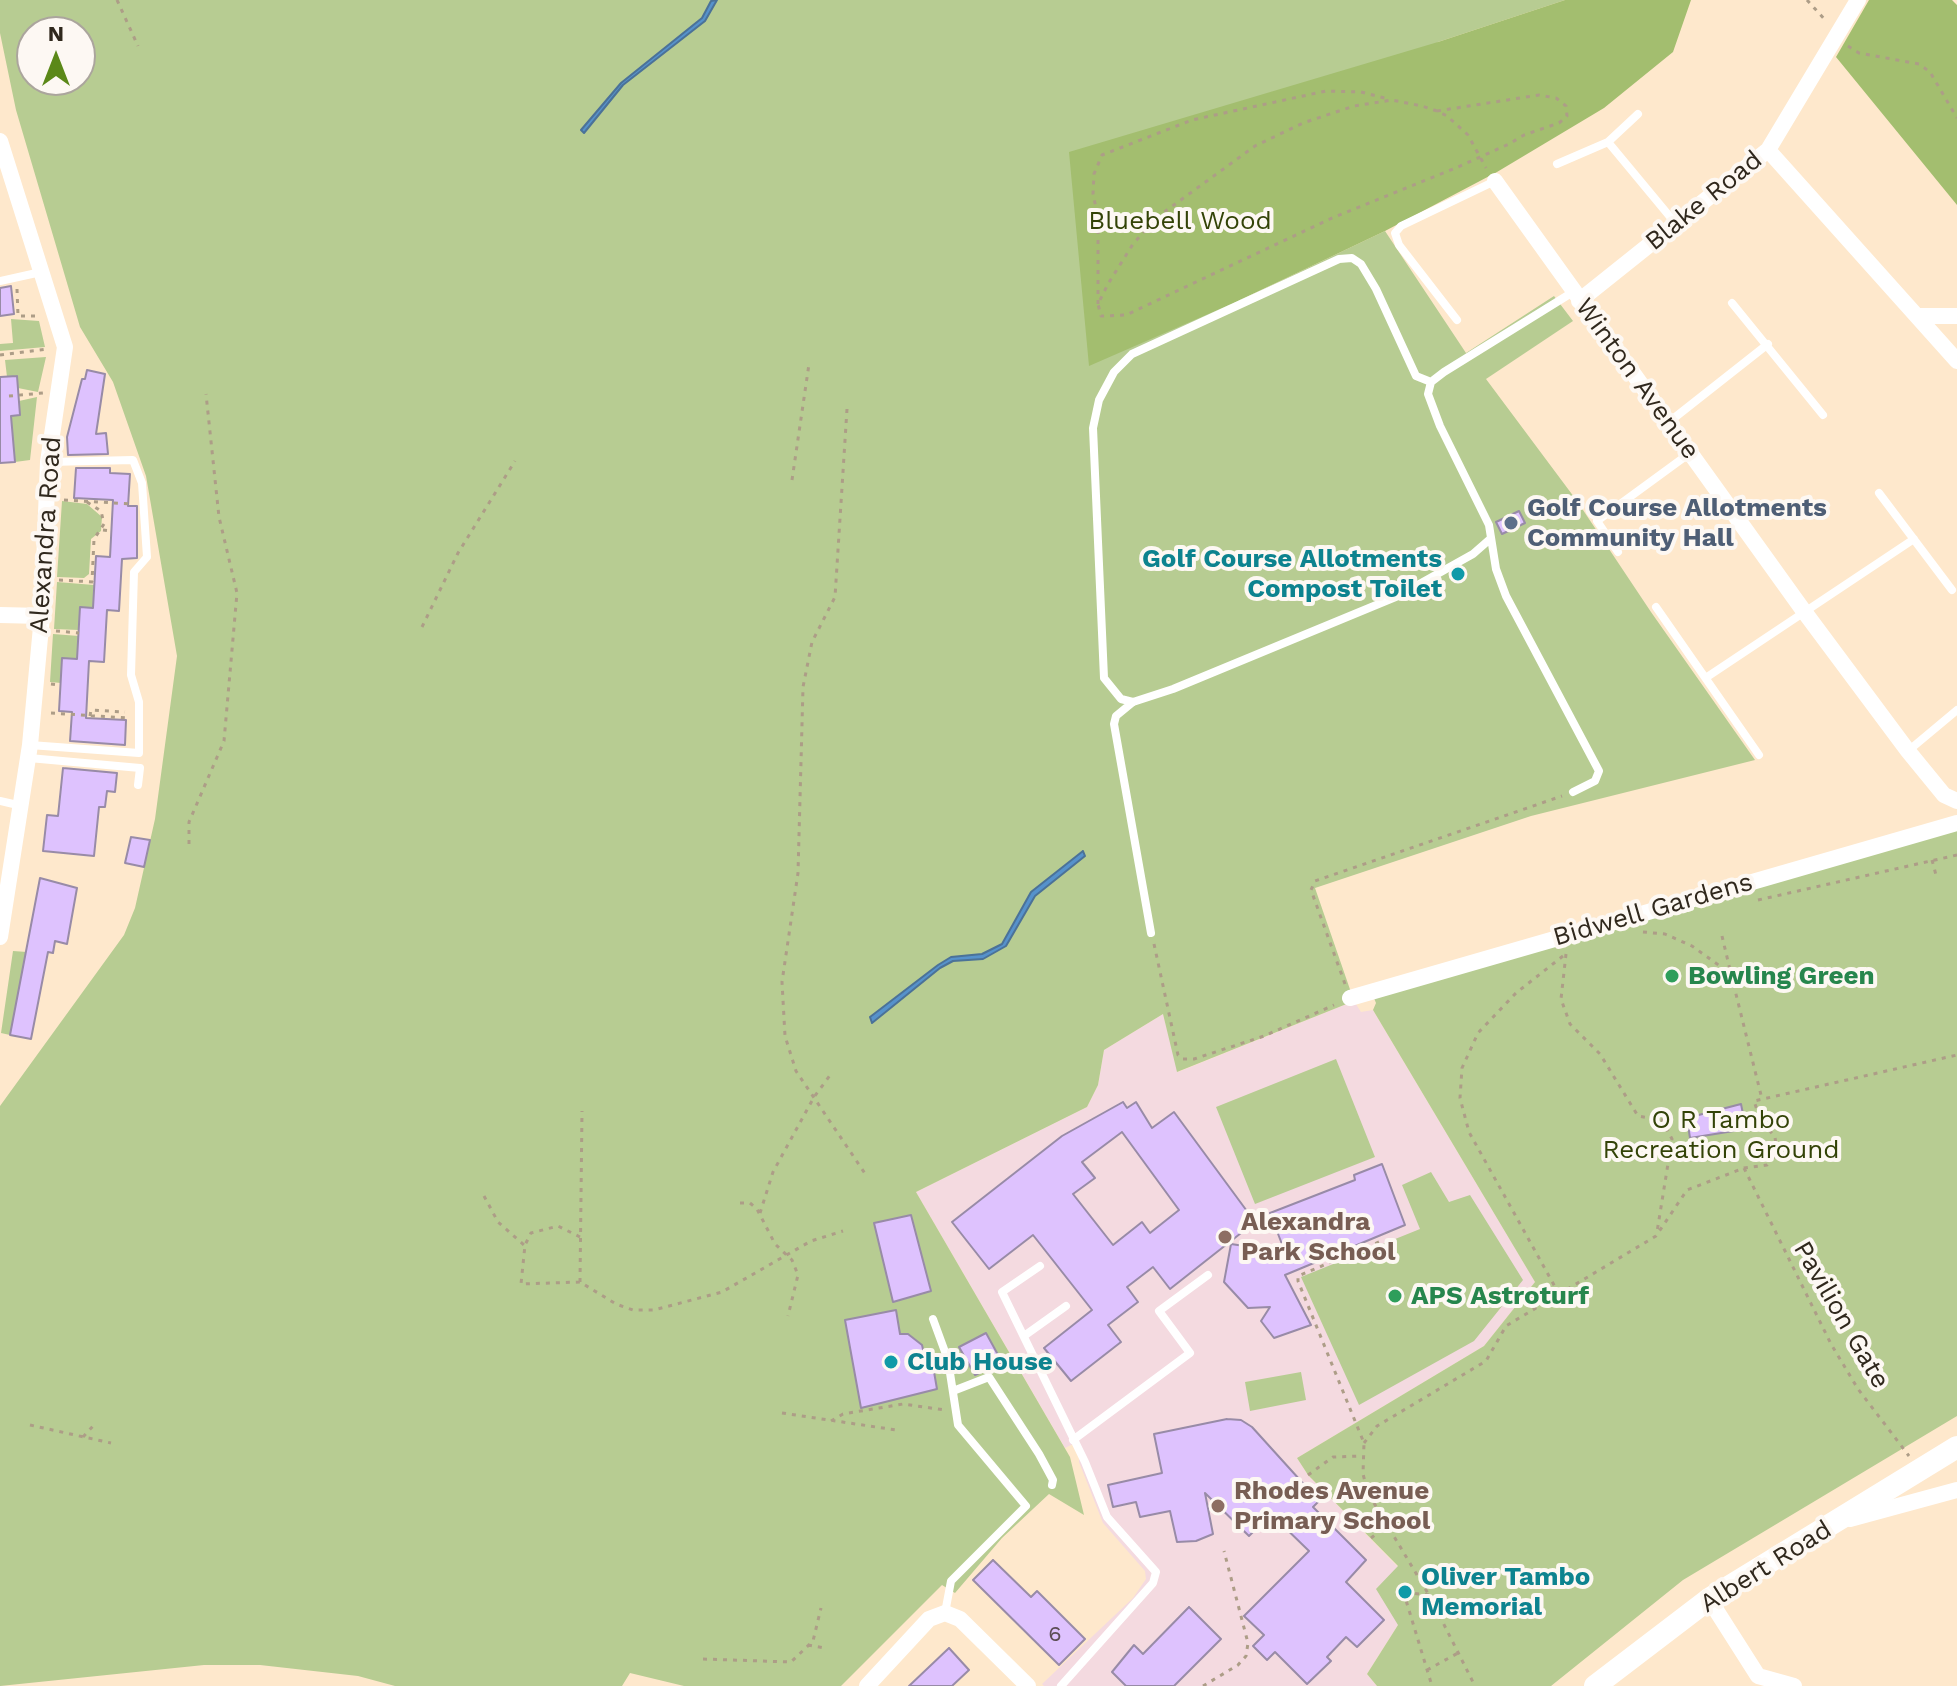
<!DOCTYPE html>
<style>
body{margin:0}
#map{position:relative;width:1957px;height:1686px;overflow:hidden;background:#fee8cc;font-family:"Work Sans",sans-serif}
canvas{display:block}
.north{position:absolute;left:16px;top:16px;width:80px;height:80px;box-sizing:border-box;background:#fdf8f3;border:2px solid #aba59d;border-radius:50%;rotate:0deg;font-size:22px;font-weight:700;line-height:32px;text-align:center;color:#30281d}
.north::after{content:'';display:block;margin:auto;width:28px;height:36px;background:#5b8818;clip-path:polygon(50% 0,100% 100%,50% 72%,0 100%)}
</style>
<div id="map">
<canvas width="1957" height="1686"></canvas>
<div class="north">N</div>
</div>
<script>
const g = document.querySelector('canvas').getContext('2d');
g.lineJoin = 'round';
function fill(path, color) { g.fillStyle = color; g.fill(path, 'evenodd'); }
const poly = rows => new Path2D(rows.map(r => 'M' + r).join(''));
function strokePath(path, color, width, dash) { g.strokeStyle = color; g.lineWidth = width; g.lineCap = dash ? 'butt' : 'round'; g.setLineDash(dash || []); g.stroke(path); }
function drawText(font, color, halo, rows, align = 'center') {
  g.font = font + ' "Work Sans",sans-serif'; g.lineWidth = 8; g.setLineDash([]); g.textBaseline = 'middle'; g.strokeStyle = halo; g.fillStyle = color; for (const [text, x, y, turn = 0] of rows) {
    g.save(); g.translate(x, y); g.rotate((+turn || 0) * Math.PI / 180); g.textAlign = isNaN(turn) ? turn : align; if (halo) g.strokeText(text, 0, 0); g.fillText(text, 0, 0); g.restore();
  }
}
fill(poly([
 [1354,1001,1361,1012,1373,1010,1535,1282,1484,1346,1297,1458,1308,1475,1398,1567,1398,1625,1367,1674,1377,1686,1044,1686,1042,1684,1133,1598,1146,1579,1145,1571,1103,1523,1079,1462,1079,1441,1065,1448,916,1192,1087,1107,1098,1085,1104,1050,1163,1014,1178,1072]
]), '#f4dae0');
fill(poly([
 [0,0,1565,0,1438,42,1238,301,1385,231,1466,353,1554,296,1573,321,1486,379,1577,501,1651,612,1755,760,1531,816,1315,888,1354,1001,1177,1072,1163,1014,1104,1050,1098,1085,1087,1107,916,1192,1070,1457,1084,1515,1049,1494,1002,1538,955,1593,942,1585,841,1686,684,1686,630,1673,622,1686,395,1686,358,1676,260,1665,204,1665,0,1686,0,1106,124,935,135,908,155,819,177,656,146,476,113,382,80,327,16,110,0,33],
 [32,32,80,32,80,80,32,80],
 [11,319,39,321,45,347,0,351,0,344,13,343],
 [46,357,38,392,18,388,17,376,7,377,5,360],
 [37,397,30,460,15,462,11,416,20,415,19,401],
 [62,501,87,504,102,517,101,531,91,539,89,574,84,578,57,577],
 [57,582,94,585,93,608,80,607,79,630,54,629],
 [53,634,79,636,77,659,62,658,61,683,50,682],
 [1957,827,1957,1416,1683,1580,1551,1686,1377,1686,1367,1674,1398,1625,1376,1589,1398,1566,1308,1475,1297,1458,1484,1346,1535,1282,1373,1010,1376,1003,1371,991],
 [13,951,27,952,10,1035,1,1033],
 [1336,1059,1375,1157,1255,1204,1216,1107],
 [1431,1172,1449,1202,1470,1195,1523,1280,1474,1341,1359,1405,1301,1277,1420,1229,1402,1185],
 [1301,1372,1306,1400,1250,1411,1245,1382]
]), '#b7cc92');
fill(poly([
 [1565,0,1691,0,1673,52,1604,108,1497,172,1385,231,1238,301,1089,366,1069,152,1438,42],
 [1869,0,1952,0,1957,5,1957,205,1836,57]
]), '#a3be6f');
const water = poly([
 [717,0,705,21,623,85,584,133,581,130,621,83,702,18,711,1,717,0],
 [1083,851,1085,856,1035,896,1006,946,983,959,953,961,940,968,872,1023,870,1017,938,965,951,957,982,954,1002,944,1031,892,1083,851]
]);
fill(water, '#5692cc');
strokePath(water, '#4b7298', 2);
const building = poly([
 [11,286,14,314,0,316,0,288,11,286],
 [87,370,105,374,96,434,106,433,108,454,68,455,67,437,82,379,85,379,87,370],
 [17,376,20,415,11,416,15,462,0,463,0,377,17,376],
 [76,468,110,468,110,473,130,474,128,506,137,506,137,558,122,559,119,611,107,610,104,662,89,661,86,718,126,720,125,745,70,741,72,712,59,711,62,658,77,659,80,607,93,608,96,556,110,557,113,500,74,498,76,468],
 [1519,511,1525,523,1502,534,1496,522,1519,511],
 [63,768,117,773,115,792,107,791,105,807,99,807,94,856,43,851,47,815,58,816,63,768],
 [131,837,150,840,144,867,125,863,131,837],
 [40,878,77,888,67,944,55,941,53,953,48,952,31,1039,10,1035,40,878],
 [1123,1102,1127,1108,1136,1102,1152,1128,1174,1112,1255,1222,1170,1289,1153,1267,1127,1287,1138,1302,1108,1325,1121,1342,1071,1381,1044,1348,1092,1310,1033,1235,989,1269,952,1222,1062,1136,1123,1102],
 [1122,1132,1179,1210,1150,1233,1142,1222,1113,1245,1073,1194,1095,1178,1082,1162,1122,1132],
 [1741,1104,1746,1129,1690,1138,1687,1118,1741,1104],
 [1382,1164,1405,1225,1285,1275,1311,1325,1274,1338,1261,1321,1270,1307,1248,1308,1224,1282,1231,1244,1285,1252,1270,1213,1355,1180,1354,1175,1382,1164],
 [911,1215,931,1291,893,1302,874,1223,911,1215],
 [896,1310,900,1334,908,1334,922,1345,925,1358,933,1366,937,1389,861,1408,845,1320,896,1310],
 [986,1333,1002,1362,975,1375,959,1347,986,1333],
 [1227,1419,1241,1420,1252,1427,1319,1501,1313,1507,1366,1560,1346,1582,1384,1620,1357,1647,1346,1637,1327,1657,1331,1661,1307,1684,1275,1652,1267,1660,1253,1646,1264,1635,1244,1616,1309,1551,1271,1514,1249,1536,1205,1493,1213,1534,1196,1541,1177,1542,1170,1511,1140,1517,1136,1502,1113,1507,1108,1485,1162,1473,1154,1434,1227,1419],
 [993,1560,1031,1597,1037,1591,1085,1639,1059,1665,973,1580,993,1560],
 [1189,1607,1221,1639,1174,1686,1126,1686,1112,1672,1134,1645,1143,1654,1189,1607],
 [949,1648,969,1670,952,1686,909,1686,949,1648]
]);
fill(building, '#dec2fe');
strokePath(building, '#988ba7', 2);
strokePath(poly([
 [117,0,138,46],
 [1807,0,1827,22],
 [1848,46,1859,53,1919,64,1930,72,1957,118],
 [1437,111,1539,95,1556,98,1566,106,1567,116,1559,123,1524,135,1509,144,1480,157,1458,167,1332,218,1126,315,1101,316,1098,304,1108,284,1133,244,1156,218,1255,146,1303,123,1354,106,1392,100,1422,106,1437,111,1447,116,1468,135,1486,168],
 [17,289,18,316,39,316],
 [1098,304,1098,217,1093,194,1094,174,1102,155,1192,120,1326,91,1361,92,1388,99],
 [0,355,48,349],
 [9,396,43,393],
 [847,409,835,597,812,642,803,687,798,873,782,982,785,1036,796,1071,866,1175],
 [792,480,809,364],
 [64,500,132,504],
 [87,502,101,511,104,524,94,539,92,582],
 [103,530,111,531],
 [59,580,94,582],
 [422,627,458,553,515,461],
 [56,631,79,633],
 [51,684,60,685],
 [51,713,127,718],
 [90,716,91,710,125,712],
 [189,844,189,822,224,741,237,593,219,517,206,394],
 [1932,860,1936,875],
 [1758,900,1957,855],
 [1643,932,1665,934,1692,946,1731,974,1762,1099],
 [1722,936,1731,974],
 [1154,944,1178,1055,1183,1059,1194,1059,1264,1036,1334,1005],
 [1566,954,1561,999,1570,1024,1600,1054,1638,1116,1662,1120,1672,1139,1657,1232],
 [1345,984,1311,890,1315,881,1562,796],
 [1744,1168,1831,1344,1858,1389,1909,1456],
 [484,1196,498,1222,524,1245],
 [740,1203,750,1203,757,1209,775,1244,792,1260,798,1275,788,1316],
 [760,1213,773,1172,814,1097,831,1074],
 [580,1237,558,1226,531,1233,525,1245,521,1284,580,1282,616,1304,633,1310,654,1310,722,1292,811,1241,843,1231],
 [1379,1242,1298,1276,1298,1281,1364,1443,1363,1474,1368,1493,1429,1595,1475,1686],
 [580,1282,582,1111],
 [1559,1294,1469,1132,1460,1098,1462,1068,1478,1033,1516,993,1563,956],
 [782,1413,896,1430],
 [831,1421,843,1414,903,1404,945,1410],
 [30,1425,111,1443],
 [83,1437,93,1426],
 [1364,1443,1377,1426,1486,1361,1506,1326,1656,1236,1687,1190,1744,1168,1767,1165,1777,1153,1775,1137,1760,1119,1754,1101,1957,1055],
 [1308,1475,1333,1457,1362,1456],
 [1371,1538,1388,1525],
 [1429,1595,1411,1593,1405,1597,1432,1686],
 [808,1645,825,1648],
 [703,1659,791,1662,813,1641,821,1608],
 [1427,1670,1458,1653],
 [1203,1686,1238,1665,1246,1656,1248,1643,1224,1551]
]), '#ad9d87', 3, [4, 6]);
strokePath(poly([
 [1608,142,1676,224],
 [1557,164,1608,142,1638,114],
 [0,281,41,272],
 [1573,292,1444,372,1431,382,1428,394,1440,426,1489,525,1496,569,1506,596,1599,771,1595,781,1573,792],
 [1732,303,1823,415],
 [1457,320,1399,245,1395,233,1401,226,1495,181],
 [1669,422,1768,344],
 [1879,493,1952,590],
 [1618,552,1597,521,1690,453],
 [1656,607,1759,755],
 [1707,677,1914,539],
 [1133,702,1121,699,1104,678,1093,428,1099,400,1114,372,1132,354,1339,259,1352,258,1361,264,1376,289,1416,376,1431,382],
 [30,745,139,753,139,702,131,675,134,572,147,557,142,483,133,460,49,462],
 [1908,751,1957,710],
 [29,758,140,768,138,785],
 [0,801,22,806],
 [1151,933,1114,724,1116,716,1133,702,1173,689,1398,596,1473,554,1489,540],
 [1040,1266,1002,1292,1085,1462,1107,1517,1156,1572,1153,1583,1061,1686],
 [933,1319,948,1360,958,1425,1026,1506,951,1581,945,1613],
 [1024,1336,1066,1306],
 [953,1391,989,1377,1039,1454,1053,1480,1052,1485],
 [1073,1440,1190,1353,1159,1311,1208,1275]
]), '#fff', 8);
strokePath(poly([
 [0,141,65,347,48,462,42,616,30,745,0,937],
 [1768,150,1957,361],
 [1495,181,1803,610,1908,751,1944,795,1957,801],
 [1579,301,1768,150,1858,0],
 [1917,316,1957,316],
 [0,615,42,616],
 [1350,998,1957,823],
 [1850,1519,1957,1490],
 [1709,1599,1758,1676,1794,1686],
 [867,1686,929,1619,945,1613,960,1619,1028,1686]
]), '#fff', 16);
strokePath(poly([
 [1595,1686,1709,1599,1957,1447]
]), '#fff', 22);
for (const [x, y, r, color] of [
 [1511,523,8,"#5c6f8a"],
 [1458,574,8,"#0f9aa8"],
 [1672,976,8,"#2e9e5b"],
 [1225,1237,8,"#8d6e63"],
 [1395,1296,8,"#2e9e5b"],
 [891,1362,8,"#0f9aa8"],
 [1218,1506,8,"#8d6e63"],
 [1405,1592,8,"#0f9aa8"]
]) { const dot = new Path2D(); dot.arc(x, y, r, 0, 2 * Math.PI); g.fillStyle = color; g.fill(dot); strokePath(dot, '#fdf8f3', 3); }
drawText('22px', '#5c4e55', null, [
 ["6",1055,1635]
]);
drawText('26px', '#30281d', '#fdf8f3', [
 ["Blake Road",1704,201,-39],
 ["Winton Avenue",1637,379,54],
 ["Alexandra Road",46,535,-86],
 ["Bidwell Gardens",1653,910,-16],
 ["Pavilion Gate",1841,1315,60],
 ["Albert Road",1766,1567,-32]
]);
drawText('26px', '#334307', '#fdf8f3', [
 ["Bluebell Wood",1180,221],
 ["O R Tambo",1721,1120],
 ["Recreation Ground",1721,1150]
]);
drawText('bold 26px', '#4e5e75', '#fdf8f3', [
 ["Golf Course Allotments",1527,508],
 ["Community Hall",1527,538]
], 'left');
drawText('bold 26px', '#0d838f', '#fdf8f3', [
 ["Golf Course Allotments",1442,559,"right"],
 ["Compost Toilet",1442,589,"right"],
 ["Club House",907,1362],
 ["Oliver Tambo",1421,1577],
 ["Memorial",1421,1607]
], 'left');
drawText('bold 26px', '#27864d', '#fdf8f3', [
 ["Bowling Green",1688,976],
 ["APS Astroturf",1411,1296]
], 'left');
drawText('bold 26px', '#785e54', '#fdf8f3', [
 ["Alexandra",1241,1222],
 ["Park School",1241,1252],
 ["Rhodes Avenue",1234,1491],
 ["Primary School",1234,1521]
], 'left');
</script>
